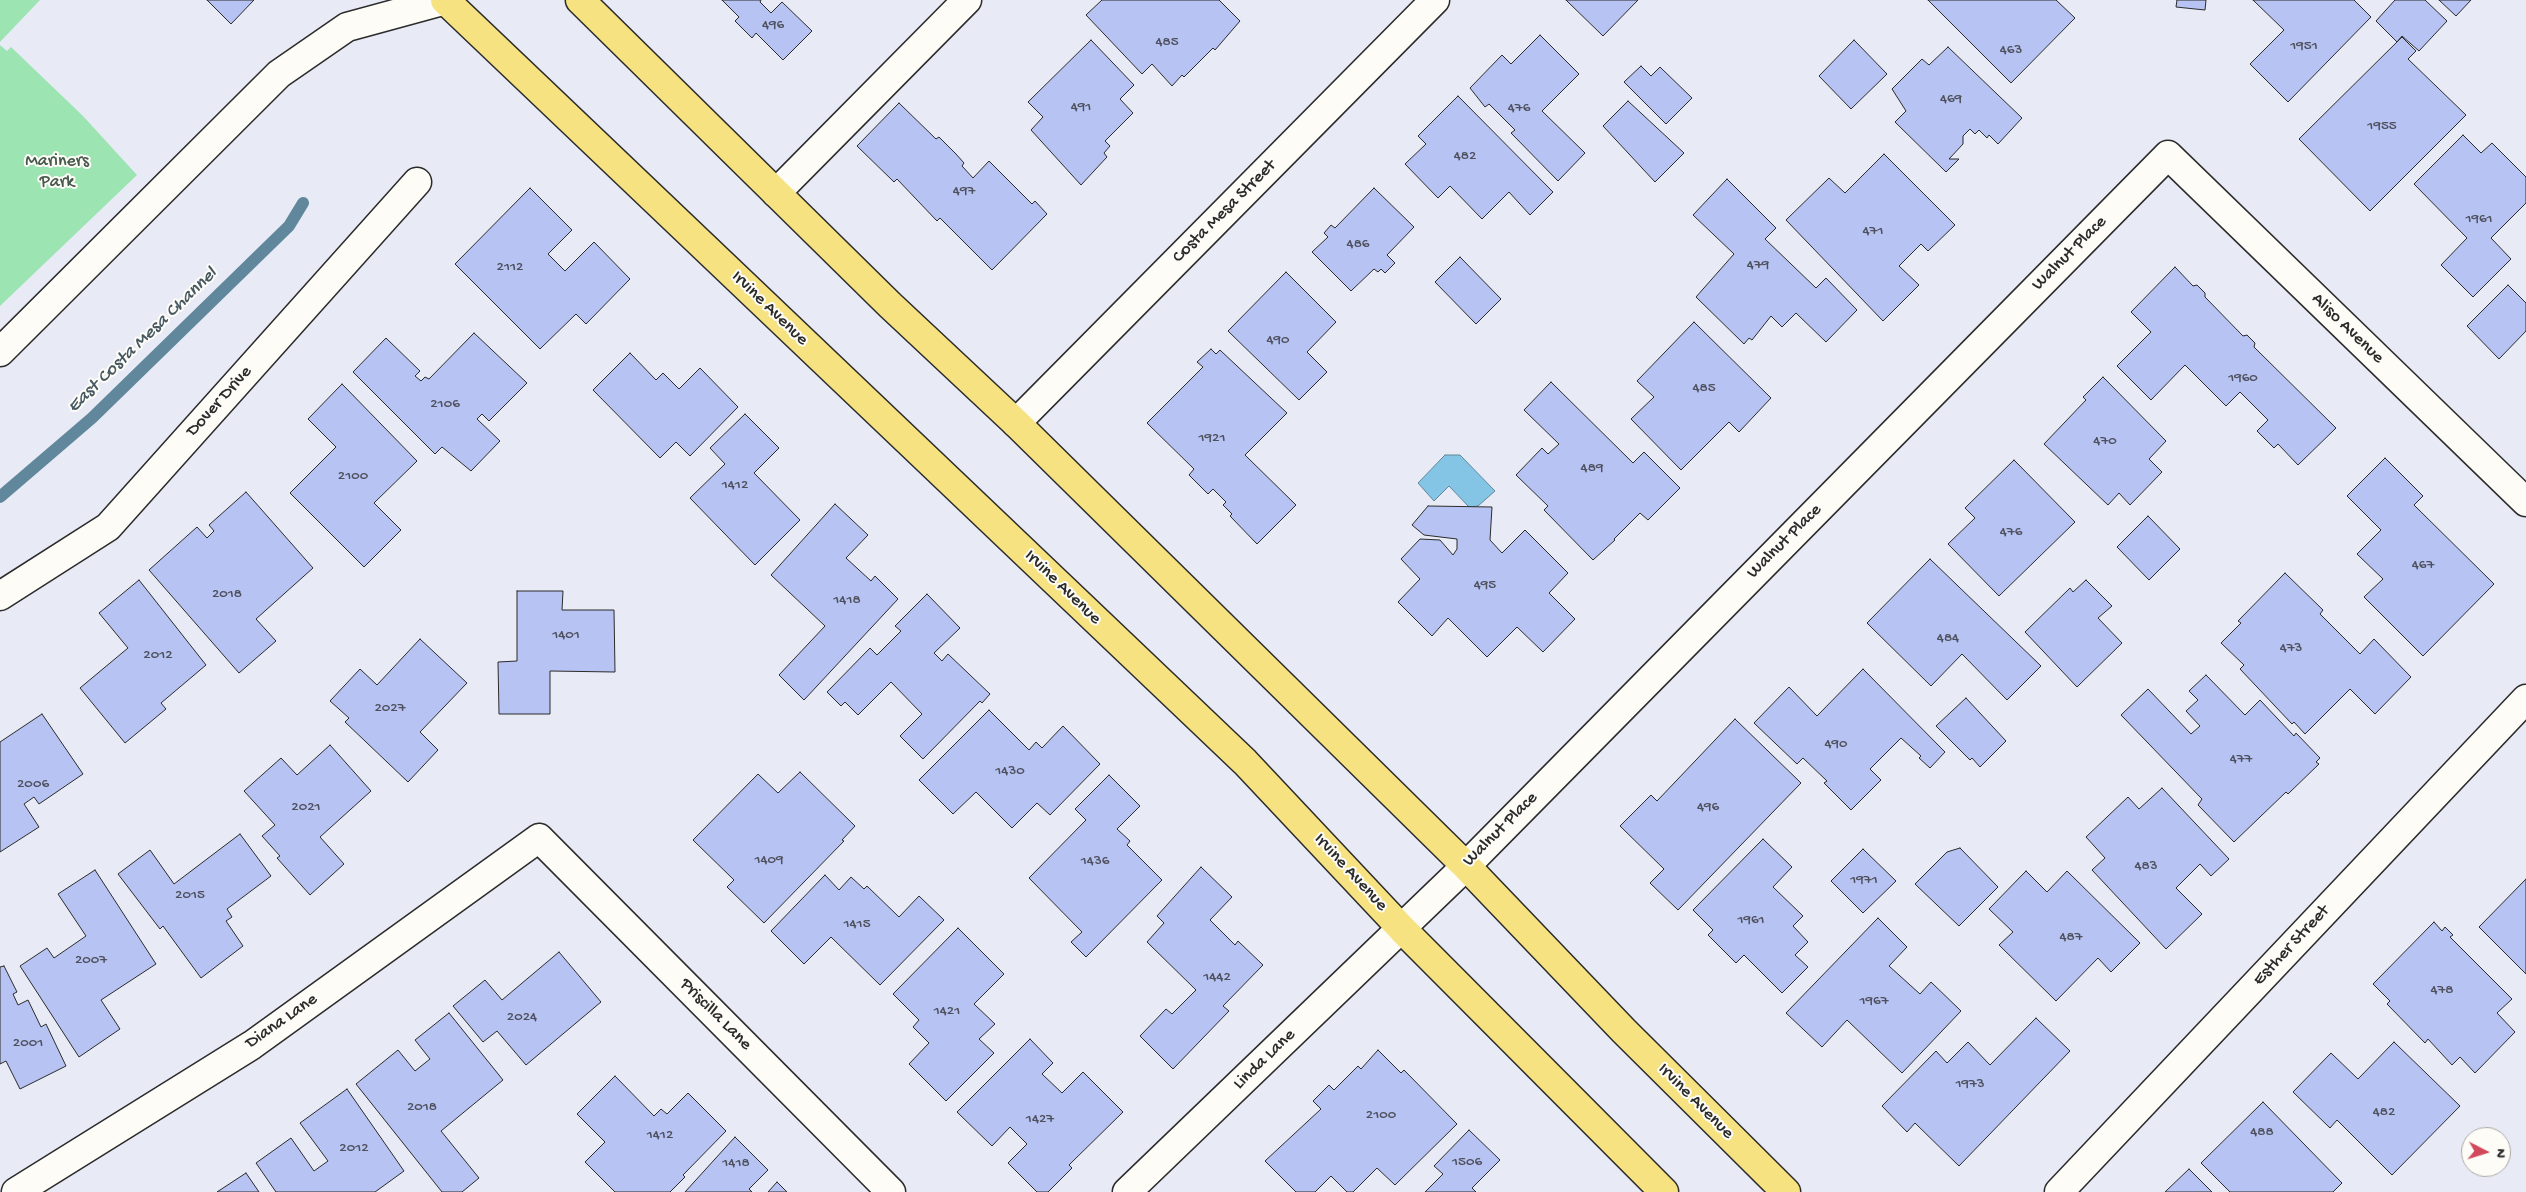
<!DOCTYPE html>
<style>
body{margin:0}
#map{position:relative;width:2526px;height:1192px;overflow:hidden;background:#e8ebf6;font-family:"Gochi Hand",sans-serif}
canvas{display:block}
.north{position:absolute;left:2461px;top:1127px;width:50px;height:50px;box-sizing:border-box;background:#fdfcf7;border:1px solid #a9a8a5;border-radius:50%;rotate:95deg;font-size:14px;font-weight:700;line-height:20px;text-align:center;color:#2b2b2b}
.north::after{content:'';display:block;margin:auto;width:18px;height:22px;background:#d1495b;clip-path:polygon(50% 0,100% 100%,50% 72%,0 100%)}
</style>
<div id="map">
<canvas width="2526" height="1192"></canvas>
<div class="north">N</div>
</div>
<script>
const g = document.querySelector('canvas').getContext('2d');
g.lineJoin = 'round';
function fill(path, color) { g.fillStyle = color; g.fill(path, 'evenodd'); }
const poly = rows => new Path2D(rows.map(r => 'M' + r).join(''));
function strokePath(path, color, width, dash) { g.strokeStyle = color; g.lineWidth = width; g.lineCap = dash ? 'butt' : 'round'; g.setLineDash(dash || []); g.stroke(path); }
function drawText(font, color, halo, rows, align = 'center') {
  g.font = font + ' "Gochi Hand",sans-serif'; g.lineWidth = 4; g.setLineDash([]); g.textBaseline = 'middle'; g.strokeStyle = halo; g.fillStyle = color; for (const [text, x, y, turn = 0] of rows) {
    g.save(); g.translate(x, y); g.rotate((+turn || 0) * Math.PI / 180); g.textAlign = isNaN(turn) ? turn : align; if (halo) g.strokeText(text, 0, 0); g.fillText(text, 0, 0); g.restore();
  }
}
fill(poly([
 [0,0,40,0,0,42],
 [0,45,7,51,11,47,83,116,137,175,0,306]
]), '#9ce4b2');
const water = poly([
 [1445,455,1460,455,1495,491,1478,506,1469,507,1449,486,1434,501,1418,483,1445,455]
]);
fill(water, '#84c4e5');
strokePath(water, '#60879b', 1);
strokePath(poly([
 [0,497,92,418,289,226,303,203]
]), '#60879b', 12);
const building = poly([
 [207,0,254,0,231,24,207,0],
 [722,0,761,0,760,2,771,13,782,2,812,31,783,60,756,33,752,38,735,21,739,17,722,0],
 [1102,0,1219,0,1240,21,1215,50,1213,48,1184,77,1182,75,1172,86,1152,64,1142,74,1086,15,1102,0],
 [1566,0,1638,0,1603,36,1566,0],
 [1928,0,2056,0,2075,18,2011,83,1928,0],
 [2177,0,2206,0,2205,10,2176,7,2177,0],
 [2253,0,2354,0,2371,17,2288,102,2250,64,2284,30,2253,0],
 [2395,0,2425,0,2447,21,2419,51,2402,36,2397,42,2376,21,2395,0],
 [2439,0,2471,0,2456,16,2439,0],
 [1540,35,1579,74,1542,111,1585,153,1558,181,1511,133,1515,130,1489,104,1485,107,1470,88,1502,55,1511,64,1540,35],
 [2402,37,2416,51,2408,59,2466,115,2370,211,2299,139,2402,37],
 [1091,40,1134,85,1120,99,1133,113,1105,141,1110,146,1104,153,1107,157,1081,185,1031,130,1043,117,1028,102,1091,40],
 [1854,40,1887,74,1851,109,1819,76,1854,40],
 [1948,47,2022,118,1998,144,1989,135,1987,138,1979,130,1975,134,1970,129,1963,136,1963,144,1949,159,1959,159,1946,172,1895,122,1906,111,1892,89,1922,59,1929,65,1948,47],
 [1641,66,1651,76,1660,67,1692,98,1666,124,1624,82,1641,66],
 [1458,96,1553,192,1530,215,1509,192,1482,219,1450,186,1438,198,1405,164,1426,144,1418,136,1458,96],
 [1628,101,1684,153,1655,182,1603,126,1628,101],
 [899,103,936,139,939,137,956,154,964,163,962,166,973,178,989,161,1032,204,1035,201,1047,214,992,270,940,218,937,221,897,179,894,182,857,146,899,103],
 [2463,135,2481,153,2492,143,2526,177,2526,203,2491,238,2511,259,2473,297,2441,265,2467,238,2414,184,2463,135],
 [1884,154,1955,225,1928,251,1921,244,1899,266,1919,285,1883,321,1786,220,1829,178,1845,193,1884,154],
 [1727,179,1776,228,1765,239,1816,288,1826,278,1857,310,1826,342,1796,313,1782,327,1771,316,1752,340,1749,338,1744,344,1696,297,1734,254,1693,215,1727,179],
 [530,188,572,230,548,254,565,271,594,242,630,279,586,324,576,314,540,349,455,264,530,188],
 [1374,188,1414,227,1387,255,1395,263,1385,273,1381,269,1378,272,1374,269,1351,291,1312,252,1328,237,1324,233,1331,225,1335,228,1374,188],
 [1460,257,1501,299,1476,324,1435,282,1460,257],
 [2175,267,2193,286,2197,285,2205,293,2205,297,2243,336,2247,335,2255,343,2254,347,2336,428,2298,465,2278,444,2274,448,2257,431,2268,420,2240,392,2226,406,2185,365,2151,400,2117,366,2151,332,2131,312,2175,267],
 [1286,272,1336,322,1307,352,1327,372,1299,400,1228,331,1286,272],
 [2508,285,2526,303,2526,331,2499,359,2467,326,2508,285],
 [1694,322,1771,398,1739,432,1729,422,1681,470,1631,419,1654,397,1637,381,1694,322],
 [474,333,527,383,489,421,482,414,477,419,500,441,471,471,442,447,435,454,353,372,386,338,420,371,415,376,421,381,425,377,429,379,474,333],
 [1211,349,1216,354,1220,350,1287,413,1245,455,1296,505,1257,544,1230,516,1232,514,1223,505,1226,502,1213,489,1208,494,1189,475,1194,469,1147,423,1203,367,1197,362,1211,349],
 [630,353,656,380,663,373,679,389,700,368,738,407,690,456,676,442,660,458,593,390,630,353],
 [2103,377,2166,441,2149,459,2162,472,2130,505,2119,493,2108,505,2044,444,2086,400,2083,397,2103,377],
 [1551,382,1633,463,1644,452,1680,488,1648,520,1640,513,1614,539,1615,540,1593,560,1544,510,1548,506,1516,475,1542,448,1548,454,1559,444,1524,410,1551,382],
 [342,384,417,461,374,503,401,530,364,567,290,493,336,447,308,419,342,384],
 [745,414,779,448,754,473,800,520,755,565,690,498,725,464,710,448,745,414],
 [2385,458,2423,496,2414,505,2494,584,2423,656,2364,597,2383,579,2357,554,2381,530,2347,496,2385,458],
 [2014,460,2075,522,1999,596,1948,544,1975,518,1965,508,2014,460],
 [246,492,313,568,256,619,276,641,239,673,149,570,197,527,207,538,214,531,209,525,246,492],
 [835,504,868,535,846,558,871,581,875,576,898,599,804,700,779,675,825,626,771,575,835,504],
 [1428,506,1492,507,1490,540,1502,553,1525,530,1568,573,1549,593,1575,619,1543,652,1517,627,1487,657,1448,618,1432,636,1398,602,1420,579,1401,559,1420,539,1440,540,1453,555,1457,549,1457,539,1424,535,1412,525,1428,506],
 [2148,516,2180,549,2149,580,2117,547,2148,516],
 [1930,559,2041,666,2007,700,1962,654,1931,686,1867,623,1930,559],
 [2285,573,2323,610,2320,614,2360,654,2374,639,2411,677,2375,714,2350,689,2305,734,2294,722,2292,724,2240,669,2244,665,2221,643,2241,623,2238,621,2285,573],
 [139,580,206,665,161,703,166,709,125,743,80,688,128,648,99,613,139,580],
 [2086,580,2112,606,2098,618,2122,643,2077,687,2025,632,2070,588,2073,592,2086,580],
 [517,591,563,591,562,610,614,610,615,672,550,671,550,714,499,714,498,662,517,661,517,591],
 [927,594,960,628,934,653,942,661,948,654,990,694,982,703,980,701,923,759,900,736,922,714,891,682,858,715,845,702,841,706,827,692,870,648,877,655,901,631,895,626,927,594],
 [420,639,467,683,420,732,438,750,408,782,345,722,349,718,330,701,360,669,377,685,420,639],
 [1863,669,1945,752,1930,768,1919,758,1921,756,1901,738,1870,769,1881,780,1851,810,1824,783,1827,781,1803,758,1797,764,1754,723,1789,687,1817,716,1863,669],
 [2206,675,2245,715,2260,700,2294,736,2296,733,2320,758,2316,762,2319,764,2288,794,2286,792,2234,842,2198,805,2202,799,2121,715,2148,689,2191,734,2200,726,2186,711,2198,700,2189,691,2206,675],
 [1966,698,2006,741,1980,767,1972,758,1970,760,1936,726,1966,698],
 [989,710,1029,750,1036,742,1042,748,1063,726,1100,764,1050,815,1037,803,1012,828,976,792,953,814,919,780,989,710],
 [42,714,83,774,39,804,34,797,24,804,39,827,0,852,0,742,42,714],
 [1735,719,1801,783,1678,910,1650,883,1664,869,1620,826,1651,795,1657,801,1735,719],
 [330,745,371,791,320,837,344,864,310,895,277,858,280,856,262,836,275,825,244,791,281,758,297,775,330,745],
 [800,772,855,826,842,840,844,841,764,923,727,887,734,880,693,840,758,774,778,793,800,772],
 [1109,775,1140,806,1117,829,1130,841,1127,845,1162,880,1086,957,1071,942,1082,932,1029,878,1086,820,1075,809,1109,775],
 [2162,788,2229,859,2211,876,2200,864,2176,888,2202,914,2166,949,2092,870,2105,858,2086,837,2128,797,2139,809,2162,788],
 [240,834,271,876,227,909,232,917,226,921,243,946,201,978,163,926,160,929,118,874,150,850,174,884,240,834],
 [1763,839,1792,867,1773,887,1803,916,1793,926,1808,942,1795,955,1808,967,1782,993,1744,955,1736,963,1708,935,1713,930,1693,910,1763,839],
 [1960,848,1998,887,1959,926,1915,884,1947,852,1960,848],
 [1863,849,1896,881,1863,913,1831,881,1863,849],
 [1201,867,1232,897,1210,920,1235,945,1238,941,1263,965,1223,1006,1229,1011,1173,1069,1140,1036,1166,1009,1172,1014,1196,990,1147,942,1164,923,1157,916,1201,867],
 [95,870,156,964,101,1000,120,1029,79,1057,20,966,47,948,54,958,86,936,58,894,95,870],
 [2026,871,2047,892,2067,871,2140,943,2111,972,2098,958,2056,1001,1999,945,2013,932,1989,909,2026,871],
 [825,875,839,890,851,877,864,889,867,886,899,917,919,896,944,920,880,985,831,937,804,964,771,931,825,875],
 [2526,879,2526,974,2479,927,2526,879],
 [1878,918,1907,947,1889,966,1920,994,1931,982,1961,1011,1902,1073,1847,1020,1822,1047,1786,1013,1878,918],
 [2434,922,2442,931,2445,927,2453,935,2450,937,2512,999,2497,1013,2515,1032,2475,1073,2460,1057,2452,1065,2428,1039,2425,1043,2387,1004,2390,1001,2373,984,2434,922],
 [958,928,1004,974,974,1004,995,1024,979,1039,994,1053,946,1101,909,1064,929,1043,913,1027,919,1020,893,994,958,928],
 [559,952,601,1002,526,1065,497,1031,483,1042,453,1006,485,980,502,1000,559,952],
 [4,966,17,992,13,994,18,1005,28,1000,41,1027,46,1024,66,1066,20,1089,6,1061,0,1064,0,967,4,966],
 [449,1013,503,1080,441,1131,479,1178,462,1192,442,1192,356,1084,398,1050,415,1071,430,1059,415,1040,449,1013],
 [2036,1018,2070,1051,1959,1166,1915,1123,1907,1132,1882,1106,1936,1051,1947,1063,1968,1042,1990,1065,2036,1018],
 [1030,1039,1053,1063,1042,1074,1062,1093,1083,1072,1123,1112,1069,1165,1072,1168,1048,1192,1037,1192,1008,1163,1027,1144,1010,1127,992,1146,957,1112,1030,1039],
 [2394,1042,2460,1106,2392,1175,2337,1120,2330,1128,2293,1092,2331,1053,2358,1079,2394,1042],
 [1378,1050,1401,1073,1404,1070,1457,1124,1395,1185,1377,1168,1353,1192,1347,1192,1331,1176,1315,1192,1296,1192,1265,1161,1321,1109,1313,1101,1329,1085,1334,1090,1358,1066,1361,1069,1378,1050],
 [615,1076,654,1116,661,1109,667,1114,688,1093,726,1131,683,1175,685,1177,670,1192,615,1192,585,1162,605,1142,577,1114,615,1076],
 [347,1089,404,1171,375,1192,276,1192,256,1163,291,1138,314,1171,328,1161,300,1123,347,1089],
 [2263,1102,2342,1183,2333,1192,2230,1192,2201,1163,2263,1102],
 [1469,1130,1500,1160,1472,1188,1476,1192,1425,1192,1443,1174,1434,1166,1469,1130],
 [735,1137,768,1170,749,1189,752,1192,685,1192,735,1137],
 [2189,1169,2212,1192,2165,1192,2189,1169],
 [246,1173,259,1192,217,1192,246,1173],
 [777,1182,787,1192,768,1192,777,1182]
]);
fill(building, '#b7c3f3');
strokePath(building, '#2b2b2b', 1);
const minor = poly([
 [776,193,967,0],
 [0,352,279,74,347,27,446,0],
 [1016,423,1435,0],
 [0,596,108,527,417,182],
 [16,1192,252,1045,539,838,891,1192],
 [1127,1192,1466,866,2168,155,2526,502],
 [2059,1192,2526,699]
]);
const major = poly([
 [445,0,1245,762,1402,929,1664,1192],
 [580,0,890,305,1016,423,1466,866,1624,1031,1786,1192]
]);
strokePath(minor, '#2b2b2b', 31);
strokePath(major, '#2b2b2b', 31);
strokePath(minor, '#fdfcf7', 28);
strokePath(major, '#f7e281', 28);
drawText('15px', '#4e515d', null, [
 ["496",773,26],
 ["485",1167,43],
 ["1951",2304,47],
 ["463",2011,51],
 ["469",1951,100],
 ["491",1081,108],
 ["476",1519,109],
 ["1955",2382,127],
 ["482",1465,157],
 ["497",964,192],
 ["1961",2479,220],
 ["471",1873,232],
 ["486",1358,245],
 ["479",1758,266],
 ["2112",510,268],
 ["490",1278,341],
 ["1960",2243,379],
 ["485",1704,389],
 ["2106",445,405],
 ["1921",1212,439],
 ["470",2105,442],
 ["489",1592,469],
 ["2100",353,477],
 ["1412",735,486],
 ["476",2011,533],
 ["467",2423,566],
 ["495",1485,586],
 ["2018",227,595],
 ["1418",847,601],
 ["1401",566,636],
 ["484",1948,639],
 ["473",2291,649],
 ["2012",158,656],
 ["2027",390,709],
 ["490",1836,745],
 ["477",2241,760],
 ["1430",1010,772],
 ["2006",33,785],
 ["2021",306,808],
 ["496",1708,808],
 ["1409",769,861],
 ["1436",1095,862],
 ["483",2146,867],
 ["1971",1864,881],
 ["2015",190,896],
 ["1961",1751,921],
 ["1415",857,925],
 ["487",2071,938],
 ["2007",91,961],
 ["1442",1217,978],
 ["478",2442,991],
 ["1967",1874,1002],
 ["1421",947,1012],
 ["2024",522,1018],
 ["2001",28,1044],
 ["1973",1970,1085],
 ["2018",422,1108],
 ["482",2384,1113],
 ["2100",1381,1116],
 ["1427",1040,1120],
 ["488",2262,1133],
 ["1412",660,1136],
 ["2012",354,1149],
 ["1506",1467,1163],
 ["1418",736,1164]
]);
drawText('18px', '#47594d', '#fdfcf7', [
 ["Mariners",57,162],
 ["Park",57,183]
]);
drawText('18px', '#2b2b2b', '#fdfcf7', [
 ["Costa Mesa Street",1225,212,-45],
 ["Walnut Place",2070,254,-45],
 ["Irvine Avenue",769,309,44],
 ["Aliso Avenue",2347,329,44],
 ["Dover Drive",220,402,-48],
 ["Walnut Place",1785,542,-45],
 ["Irvine Avenue",1062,588,44],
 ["Walnut Place",1501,830,-45],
 ["Irvine Avenue",1350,873,47],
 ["Esther Street",2292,946,-47],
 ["Priscilla Lane",715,1015,45],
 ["Diana Lane",282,1022,-35],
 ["Linda Lane",1265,1060,-44],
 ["Irvine Avenue",1695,1102,45]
]);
drawText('italic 19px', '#465963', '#fdfcf7', [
 ["East Costa Mesa Channel",143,341,-44]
]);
</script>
